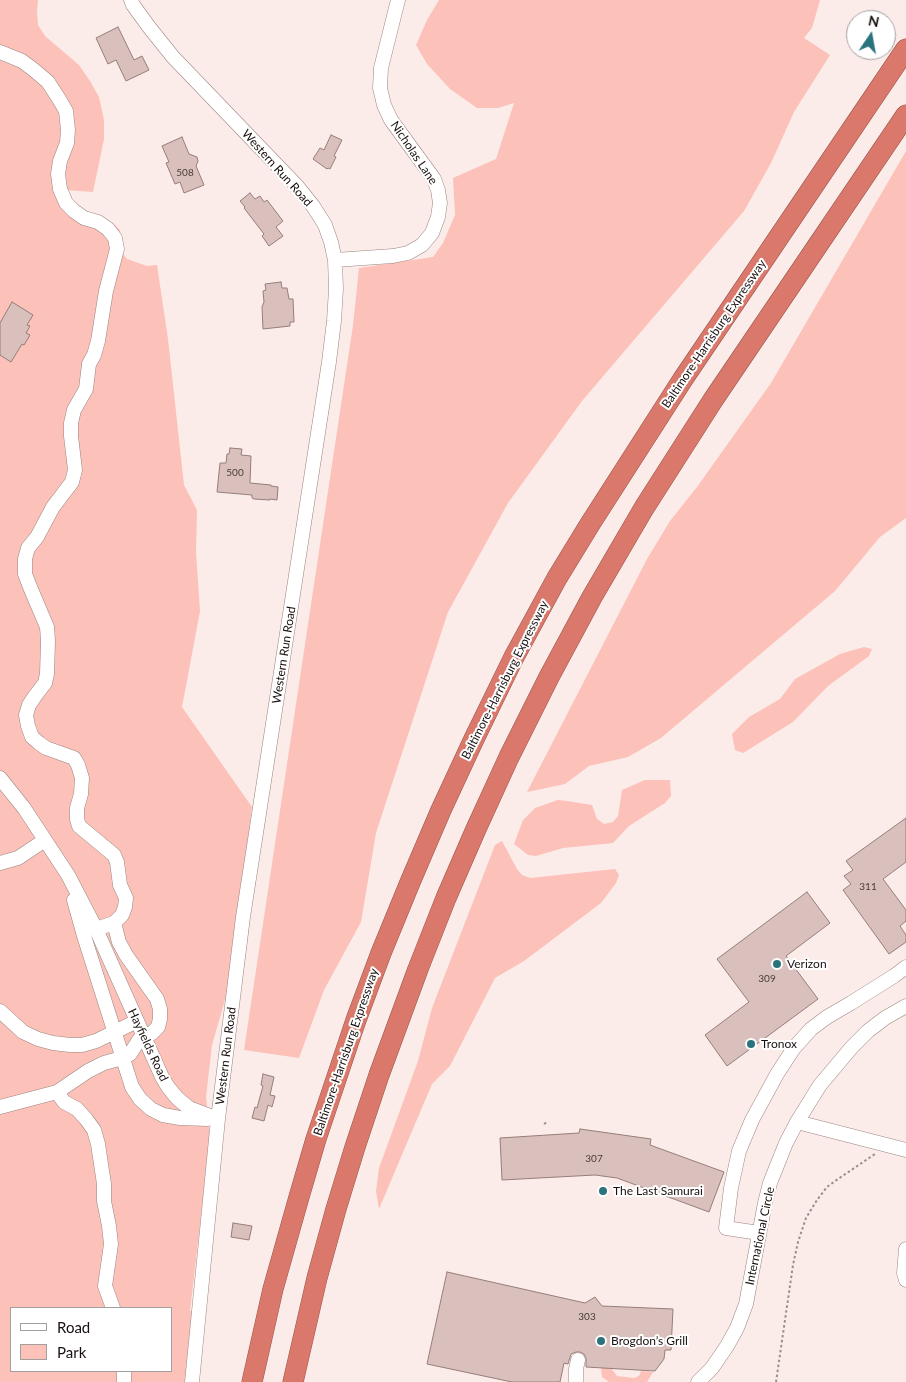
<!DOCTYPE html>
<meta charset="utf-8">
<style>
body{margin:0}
#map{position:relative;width:906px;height:1382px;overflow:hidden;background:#fcece9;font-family:Lato,sans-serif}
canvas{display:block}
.legend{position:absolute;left:10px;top:1307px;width:162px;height:65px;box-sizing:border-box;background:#fff;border:1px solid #a39f9f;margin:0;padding:6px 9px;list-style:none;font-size:15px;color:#19100f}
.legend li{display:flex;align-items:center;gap:10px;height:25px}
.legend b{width:25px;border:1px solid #a39f9f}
.north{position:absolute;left:846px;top:10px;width:50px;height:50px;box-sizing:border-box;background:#fff;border:1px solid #a39f9f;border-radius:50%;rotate:12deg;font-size:14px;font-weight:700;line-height:20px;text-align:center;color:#19100f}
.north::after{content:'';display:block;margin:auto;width:18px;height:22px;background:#2a737d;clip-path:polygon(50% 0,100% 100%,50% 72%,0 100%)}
</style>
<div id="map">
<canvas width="906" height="1382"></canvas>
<ul class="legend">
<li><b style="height:6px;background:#fff"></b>Road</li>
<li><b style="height:14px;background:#fcc1b8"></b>Park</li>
</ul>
<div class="north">N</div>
</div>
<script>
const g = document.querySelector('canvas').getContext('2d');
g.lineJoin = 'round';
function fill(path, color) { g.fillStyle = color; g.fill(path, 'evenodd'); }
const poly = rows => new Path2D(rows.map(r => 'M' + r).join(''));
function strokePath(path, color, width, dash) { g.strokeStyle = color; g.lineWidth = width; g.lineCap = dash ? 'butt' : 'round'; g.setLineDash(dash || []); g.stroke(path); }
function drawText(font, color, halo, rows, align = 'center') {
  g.font = font + ' Lato,sans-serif'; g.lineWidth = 4; g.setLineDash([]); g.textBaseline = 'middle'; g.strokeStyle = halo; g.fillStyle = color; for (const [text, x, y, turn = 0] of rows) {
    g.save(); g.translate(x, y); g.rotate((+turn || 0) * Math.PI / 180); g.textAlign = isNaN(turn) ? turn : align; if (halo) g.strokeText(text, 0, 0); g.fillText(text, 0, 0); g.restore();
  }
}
fill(poly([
 [0,0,38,0,37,11,38,25,45,36,79,65,90,81,99,97,104,120,104,139,93,192,65,190,66,214,81,214,108,221,115,225,120,230,121,251,127,259,147,266,157,265,168,339,184,485,197,510,196,552,200,611,182,707,252,807,229,986,212,1045,206,1097,210,1137,190,1311,194,1311,188,1382,0,1382],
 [11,1308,171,1308,171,1371,11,1371],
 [439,0,820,0,812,28,804,38,830,55,794,112,771,163,744,211,582,401,508,503,448,612,376,833,361,922,324,990,299,1058,244,1050,353,325,359,268,433,257,443,243,455,215,453,178,496,159,514,103,498,108,477,108,450,89,427,64,416,45,427,20],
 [906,151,906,518,880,537,835,591,661,738,628,757,589,766,565,784,527,792,647,559,670,521,697,487,771,383],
 [864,647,872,649,869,656,828,686,793,722,743,753,735,750,732,734,749,717,780,699,795,679,840,654],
 [645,780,670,780,671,796,665,803,629,826,613,843,563,848,536,856,528,855,514,844,523,820,535,808,558,800,567,801,592,805,597,819,604,824,613,822,618,816,622,790],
 [502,841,517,869,522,875,530,878,615,869,619,875,616,883,601,903,524,961,495,978,450,1066,432,1084,379,1209,376,1191,379,1168,418,1061,432,1008,495,845],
 [611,1368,617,1376,634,1378,639,1376,641,1371,653,1372,647,1382,609,1382,602,1377,601,1368]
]), '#fcc1b8');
const building = poly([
 [118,27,134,60,142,56,149,70,126,81,116,60,108,64,96,38,118,27],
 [331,135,342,140,334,156,336,157,330,169,328,168,327,169,313,159,320,148,324,150,331,135],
 [182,137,189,154,197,157,198,161,196,166,204,185,184,193,180,182,175,184,166,163,169,162,162,146,182,137],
 [250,193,255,199,260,196,264,202,267,200,283,221,276,227,283,236,269,246,262,236,264,234,244,208,245,207,240,201,250,193],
 [281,282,282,288,287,288,289,299,293,299,294,322,290,322,290,326,263,329,262,307,264,302,263,291,266,290,265,284,281,282],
 [12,302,33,315,27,325,30,326,26,333,30,335,24,345,22,344,11,362,0,355,0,323,12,302],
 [230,448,242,449,241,455,251,456,250,483,271,485,271,486,278,487,277,500,270,499,270,500,254,499,252,498,252,495,217,492,220,463,226,463,227,454,229,454,230,448],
 [906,818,906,862,883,879,906,910,906,921,900,926,906,935,906,942,889,954,843,890,851,884,844,876,853,870,846,861,906,818],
 [807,892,830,923,786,956,818,999,727,1066,705,1035,749,1002,717,959,807,892],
 [263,1074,274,1077,270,1095,275,1096,272,1107,268,1105,264,1121,252,1118,255,1107,257,1108,263,1086,261,1085,263,1074],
 [580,1129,651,1139,650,1145,724,1172,709,1212,617,1178,595,1175,502,1180,500,1138,579,1133,580,1129],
 [233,1223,252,1226,249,1240,231,1237,233,1223],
 [447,1272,585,1303,595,1297,602,1306,673,1309,671,1350,665,1350,664,1359,655,1371,586,1367,586,1358,584,1354,580,1352,576,1352,571,1354,568,1364,564,1363,560,1382,512,1382,427,1364,447,1272]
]);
fill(building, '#dac0bc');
strokePath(building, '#957d79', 1);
const minor = poly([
 [131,0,133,5,149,27,173,57,297,186,313,206,325,225,331,242,335,260,336,289,334,321,329,362,243,917,218,1119,192,1382],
 [0,52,22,61,34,70,48,82,59,99,66,111,68,130,67,143,60,161,58,174,60,189,66,203,74,211,84,218,98,222,108,229,115,238,117,249,106,291,98,341,94,355,89,364,86,389,74,410,71,423,71,436,75,470,72,482,53,507,37,537,28,548,25,559,25,574,30,587,47,627,48,641,47,674,45,683,35,696,29,705,26,715,28,726,32,737,39,743,46,748,74,758,78,765,82,778,81,794,77,808,77,819,79,826,114,855,117,862,120,885,126,898,125,907,122,915,114,923,96,929],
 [335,260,393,256,408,253,422,245,432,233,438,217,440,203,438,190,434,179,391,120,384,105,380,88,381,68,398,0],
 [0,778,24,808,68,875,96,929,162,1077,168,1087,177,1098,189,1108,218,1119],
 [0,863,18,858,45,840],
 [74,900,84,936,132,1087,140,1099,151,1109,163,1115,180,1118,207,1119],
 [0,1011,23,1032,38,1039,53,1043,70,1045,82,1045,96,1041,137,1021],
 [57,1092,64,1102,77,1109,86,1119,94,1130,98,1144,104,1184,104,1201,109,1226,111,1244,105,1286,113,1308],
 [0,1107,57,1092,88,1071,104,1063,122,1058,130,1054,139,1040,152,1033,158,1027,160,1019,160,1009,157,999,126,955,119,942,114,923],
 [797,1122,906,1150],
 [759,1233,726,1228,731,1188,739,1151,752,1120,777,1074,794,1048,811,1029,827,1017,851,1003,894,976,906,967],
 [906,1249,904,1273,906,1280],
 [124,1371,124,1382],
 [576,1382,576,1369,578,1360],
 [698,1382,712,1368,727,1346,737,1328,746,1304,765,1203,770,1183,786,1143,797,1122,820,1085,852,1047,868,1031,885,1018,906,1006]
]);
const highway = poly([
 [252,1382,273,1289,299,1197,316,1139,356,1020,381,953,411,880,441,810,474,739,514,657,557,578,590,524,683,379,906,49],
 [293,1382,317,1278,336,1209,355,1147,379,1075,418,969,446,898,476,829,509,757,549,677,592,597,644,508,713,400,906,115]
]);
strokePath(minor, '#9c8581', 15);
strokePath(highway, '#96544b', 21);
strokePath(poly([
 [544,1124,547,1122],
 [776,1382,793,1265,798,1242,806,1218,817,1200,827,1187,838,1179,875,1154]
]), '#9a8d8b', 2, [2.5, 2.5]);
strokePath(minor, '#fff', 14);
strokePath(highway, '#da786b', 20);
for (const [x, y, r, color] of [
 [777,964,5,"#2a737d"],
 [751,1044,5,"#2a737d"],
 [603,1191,5,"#2a737d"],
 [601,1341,5,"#2a737d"]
]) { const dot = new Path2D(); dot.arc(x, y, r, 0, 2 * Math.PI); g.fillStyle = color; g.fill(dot); strokePath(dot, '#fff', 2); }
drawText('10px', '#493c3a', null, [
 ["508",185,173],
 ["500",235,473],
 ["311",868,887],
 ["309",767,979],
 ["307",594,1159],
 ["303",587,1317]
]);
drawText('12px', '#19100f', '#fff', [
 ["Nicholas Lane",414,153,56],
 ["Western Run Road",277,168,48],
 ["Baltimore-Harrisburg Expressway",714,334,-56],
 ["Western Run Road",284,655,-81],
 ["Baltimore-Harrisburg Expressway",505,680,-63],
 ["Hayfields Road",148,1045,65],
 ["Baltimore-Harrisburg Expressway",346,1052,-71],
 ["Western Run Road",226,1056,-83],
 ["International Circle",760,1236,-78]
]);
drawText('12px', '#19100f', '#fff', [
 ["Verizon",787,964],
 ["Tronox",761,1044],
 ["The Last Samurai",613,1191],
 ["Brogdon’s Grill",611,1341]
], 'left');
</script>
